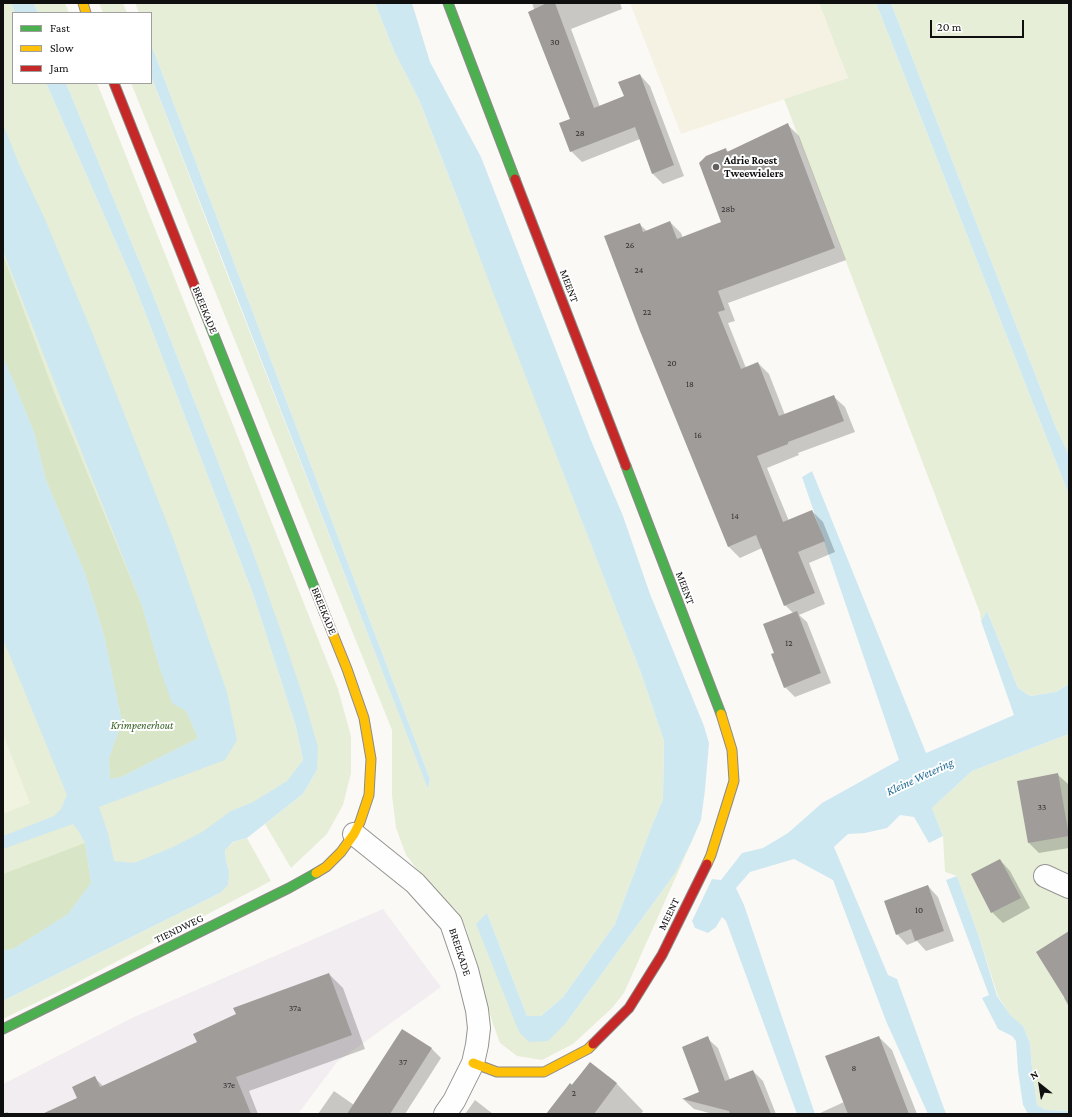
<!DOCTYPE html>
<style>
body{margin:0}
#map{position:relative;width:1072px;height:1117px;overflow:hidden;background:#fbf9f5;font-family:"Crimson Pro",serif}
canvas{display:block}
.frame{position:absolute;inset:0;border:4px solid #0f0f0f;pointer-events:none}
.legend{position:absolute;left:12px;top:12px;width:140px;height:72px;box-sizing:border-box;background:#fff;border:1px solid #9f9f9f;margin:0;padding:5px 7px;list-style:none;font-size:12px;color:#0f0f0f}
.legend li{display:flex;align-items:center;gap:8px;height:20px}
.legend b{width:20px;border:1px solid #9f9f9f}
.north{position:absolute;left:1020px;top:1065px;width:40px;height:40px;-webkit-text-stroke:3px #fff;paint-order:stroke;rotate:330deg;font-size:11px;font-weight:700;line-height:16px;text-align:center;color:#0f0f0f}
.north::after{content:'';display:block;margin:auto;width:14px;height:18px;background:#0f0f0f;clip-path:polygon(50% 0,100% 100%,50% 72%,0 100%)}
.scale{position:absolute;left:930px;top:20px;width:94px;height:18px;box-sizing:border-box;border:2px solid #0f0f0f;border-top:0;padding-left:5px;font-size:12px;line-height:14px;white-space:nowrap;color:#0f0f0f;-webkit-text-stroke:3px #fff;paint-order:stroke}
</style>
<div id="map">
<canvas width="1072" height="1117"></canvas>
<div class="frame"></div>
<ul class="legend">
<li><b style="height:5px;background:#4caf50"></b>Fast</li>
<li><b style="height:5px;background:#ffc107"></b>Slow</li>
<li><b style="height:5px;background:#c62828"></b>Jam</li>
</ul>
<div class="north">N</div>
<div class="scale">20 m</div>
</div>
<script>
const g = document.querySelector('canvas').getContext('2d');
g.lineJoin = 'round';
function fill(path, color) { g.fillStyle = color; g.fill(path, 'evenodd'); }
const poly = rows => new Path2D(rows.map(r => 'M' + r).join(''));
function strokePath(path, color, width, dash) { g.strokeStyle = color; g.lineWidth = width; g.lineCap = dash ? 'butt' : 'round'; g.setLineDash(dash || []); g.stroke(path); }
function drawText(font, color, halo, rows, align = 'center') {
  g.font = font + ' "Crimson Pro",serif'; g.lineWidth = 4; g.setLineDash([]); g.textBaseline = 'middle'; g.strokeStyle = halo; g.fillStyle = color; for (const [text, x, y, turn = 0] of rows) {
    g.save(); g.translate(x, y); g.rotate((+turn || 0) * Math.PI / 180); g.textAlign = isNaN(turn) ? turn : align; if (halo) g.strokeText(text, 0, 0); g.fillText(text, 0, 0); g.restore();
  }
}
fill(poly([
 [383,909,441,987,337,1062,298,1114,3,1114,3,1084,134,1017]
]), '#f2edf0');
fill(poly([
 [630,3,819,3,848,78,681,134]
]), '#f6f2e3');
fill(poly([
 [3,3,11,3,15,13,13,13,13,83,46,83,133,281,253,594,296,727,303,760,290,778,289,792,3,959],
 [34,3,65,3,69,13,38,13],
 [99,3,123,3,127,13,103,13],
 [135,3,375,3,394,51,420,102,641,673,664,741,663,799,651,828,615,924,563,997,541,1016,527,1016,487,913,519,1032,566,1023,676,872,691,843,624,993,612,1008,573,1044,542,1060,517,1056,500,1043,492,1021,466,928,457,911,431,887,406,855,396,828,392,795,392,730,131,83,151,83,151,76,220,256,428,788,430,779,151,44,151,13,139,13],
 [819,3,876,3,1069,495,1069,684,1056,692,1030,696,1018,688,987,611,981,621,980,613,784,99,848,78],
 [891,3,1069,3,1069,455,1056,428],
 [66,83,97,83,338,689,351,736,351,773,343,805,327,834,291,868,265,824,303,794,317,770,250,544,154,297],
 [1069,734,1069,1111,1046,1110,1037,1105,1032,1068,1030,1043,1023,1026,1013,1020,998,996,979,937,957,876,945,872,943,836,932,808,972,771],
 [247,838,271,881,68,987,3,1019,3,1001,220,893,229,871,226,861,225,849,234,842]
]), '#e7eed7');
fill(poly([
 [3,255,54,392,142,606,160,669,186,711,198,738,121,777,110,779,109,758,122,722,104,635,85,573,46,480,34,432,3,356],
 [85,843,91,883,68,914,13,949,3,950,3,874]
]), '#d8e5c6');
fill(poly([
 [3,734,30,803,3,814]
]), '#eff3e0');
fill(poly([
 [11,3,34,3,38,13,15,13],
 [375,3,412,3,430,62,481,157,590,438,623,516,650,594,704,726,709,743,705,790,701,820,691,843,676,872,566,1023,548,1041,529,1042,519,1032,476,924,487,913,527,1016,541,1016,563,997,615,924,651,828,663,799,664,741,641,673,489,282,463,213,420,102,394,51],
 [876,3,891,3,1056,428,1069,455,1069,495],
 [151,44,430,779,428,789,151,76],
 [46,83,66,83,154,297,250,544,283,637,303,696,318,747,317,770,303,794,247,838,233,842,225,850,226,861,229,871,228,885,220,893,3,1001,3,950,13,949,68,914,91,883,85,843,79,832,73,824,3,849,3,836,54,816,61,809,67,795,3,639,3,356,34,432,46,480,85,573,104,635,122,722,109,758,110,779,121,777,198,738,186,711,172,703,160,669,142,606,3,251,3,124,19,164,44,217,92,332,173,538,227,692,237,740,225,760,99,807,108,833,114,861,134,863,173,847,202,832,231,811,253,802,287,781,303,760,296,727,253,594,133,281],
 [812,471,926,753,1014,715,981,621,987,611,1018,688,1030,696,1056,692,1069,684,1069,734,972,771,932,808,943,836,929,843,914,817,900,815,887,828,865,833,848,834,834,847,888,975,897,979,946,1114,928,1114,886,1021,833,880,794,859,750,872,736,888,744,905,815,1114,797,1114,726,921,722,917,716,927,708,933,695,928,692,921,712,879,721,880,742,853,763,848,788,833,822,803,899,760,802,477],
 [957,876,979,937,997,996,1011,1016,1023,1026,1030,1043,1032,1068,1037,1105,1046,1110,1069,1111,1069,1114,1028,1114,1023,1105,1018,1071,1016,1041,1012,1036,998,1029,982,998,989,995,946,880]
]), '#cee8f2');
fill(poly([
 [532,3,620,3,622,9,571,29,600,107,625,97,640,75,650,86,684,176,663,184,653,174,640,139,582,162,571,151,571,120],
 [788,125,799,136,846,260,728,303,735,321,728,323,746,368,758,363,769,374,785,415,833,396,845,407,855,432,798,453,799,455,767,468,789,521,812,511,823,522,835,552,809,563,825,604,799,615,807,622,831,683,795,697,785,687,775,653,793,613,785,605,762,548,740,558,728,546,639,224,647,231,670,222,681,233,683,238,723,222,725,149,729,152],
 [1057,774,1068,784,1069,792,1069,848,1039,853,1029,843],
 [1000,860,1010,871,1030,908,1003,923,992,912,973,875],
 [928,886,938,897,954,941,926,951,917,941,907,945,897,934],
 [1069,933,1069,1007,1064,998,1066,998],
 [329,974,343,988,365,1049,249,1091,258,1114,86,1114,94,1077,104,1087,199,1043],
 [403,1030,432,1049,441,1058,405,1114,318,1114,334,1091,354,1105],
 [879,1037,892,1050,917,1114,818,1114,844,1102],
 [707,1038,718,1048,730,1080,753,1071,763,1081,776,1114,713,1114,694,1109,684,1100,701,1093],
 [590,1063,617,1084,643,1111,641,1114,547,1114],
 [475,1100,493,1114,465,1114],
 [7,1112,10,1114,3,1114]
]), '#0003');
fill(poly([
 [547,3,555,3,594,108,624,96,618,82,640,74,674,165,652,174,635,127,570,152,559,123,570,119,528,12],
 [788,123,835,248,718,291,725,310,718,312,741,369,758,362,779,416,834,395,844,421,788,442,788,444,757,456,783,522,812,510,825,541,798,552,815,593,784,606,756,535,728,547,640,331,604,236,640,223,643,232,670,221,677,239,721,222,699,163,706,156,726,148,727,152],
 [797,611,821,673,784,688,771,654,774,653,763,624],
 [1058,773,1069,836,1028,843,1017,781],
 [1000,859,1021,898,991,913,971,874],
 [928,885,944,931,915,941,911,929,896,935,884,901],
 [1069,931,1069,1005,1036,952],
 [329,973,352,1035,236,1077,251,1114,42,1114,77,1098,72,1087,95,1076,100,1087,197,1042,193,1034,236,1014,233,1008],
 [402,1029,432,1048,390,1114,347,1114],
 [708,1036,725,1081,753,1070,771,1114,730,1114,729,1111,682,1099,699,1092,682,1047],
 [879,1036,909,1114,848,1114,825,1056],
 [590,1062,617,1083,594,1114,546,1114,570,1083,572,1085]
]), '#9f9c9a');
const street = poly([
 [354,834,415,883,451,923,467,970,477,1010,479,1028,477,1045,473,1063,454,1101,445,1114],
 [1045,876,1069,887]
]);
const fast = poly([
 [448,3,515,179],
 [198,295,324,612],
 [626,466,721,714],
 [3,1029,289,888,316,873]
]);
const slow = poly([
 [83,3,86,13],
 [707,864,711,855,734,781,732,750,721,714],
 [316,873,326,867,341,852,354,834,360,822,369,795,371,759,364,718,347,669,324,612],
 [473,1063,497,1072,544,1072,588,1049,593,1044]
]);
const jam = poly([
 [114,83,198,295],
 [515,179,626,466],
 [593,1044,629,1008,662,955,707,864]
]);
strokePath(street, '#959493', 24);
strokePath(fast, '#8c8b89', 11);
strokePath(slow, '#8c8b89', 11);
strokePath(jam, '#8c8b89', 11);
strokePath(street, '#fefefe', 22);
strokePath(fast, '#4caf50', 9);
strokePath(slow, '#ffc107', 9);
strokePath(jam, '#c62828', 9);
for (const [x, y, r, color] of [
 [716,167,4,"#626160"]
]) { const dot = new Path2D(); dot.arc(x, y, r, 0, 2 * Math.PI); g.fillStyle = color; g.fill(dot); strokePath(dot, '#fff', 1.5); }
drawText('9px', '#333232', null, [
 ["30",555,42],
 ["28",580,133],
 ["28b",728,209],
 ["26",630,245],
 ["24",639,270],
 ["22",647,312],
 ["20",672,363],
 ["18",690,384],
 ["16",698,435],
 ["14",735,516],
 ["12",789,643],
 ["33",1042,807],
 ["10",919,910],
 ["37a",295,1008],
 ["37",403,1062],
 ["8",854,1068],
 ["37e",229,1085],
 ["2",574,1093]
]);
drawText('bold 11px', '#0f0f0f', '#fff', [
 ["Adrie Roest",724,161],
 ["Tweewielers",724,174]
], 'left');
drawText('11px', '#0f0f0f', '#fff', [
 ["MEENT",569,286,69],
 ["BREEKADE",205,310,68],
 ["MEENT",685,588,69],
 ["BREEKADE",324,611,68],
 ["MEENT",669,914,-64],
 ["TIENDWEG",179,929,-26],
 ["BREEKADE",460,952,72]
]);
drawText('italic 11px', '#376125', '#fff', [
 ["Krimpenerhout",142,726]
]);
drawText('italic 12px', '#246e95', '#fff', [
 ["Kleine Wetering",920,777,-25]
]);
</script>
